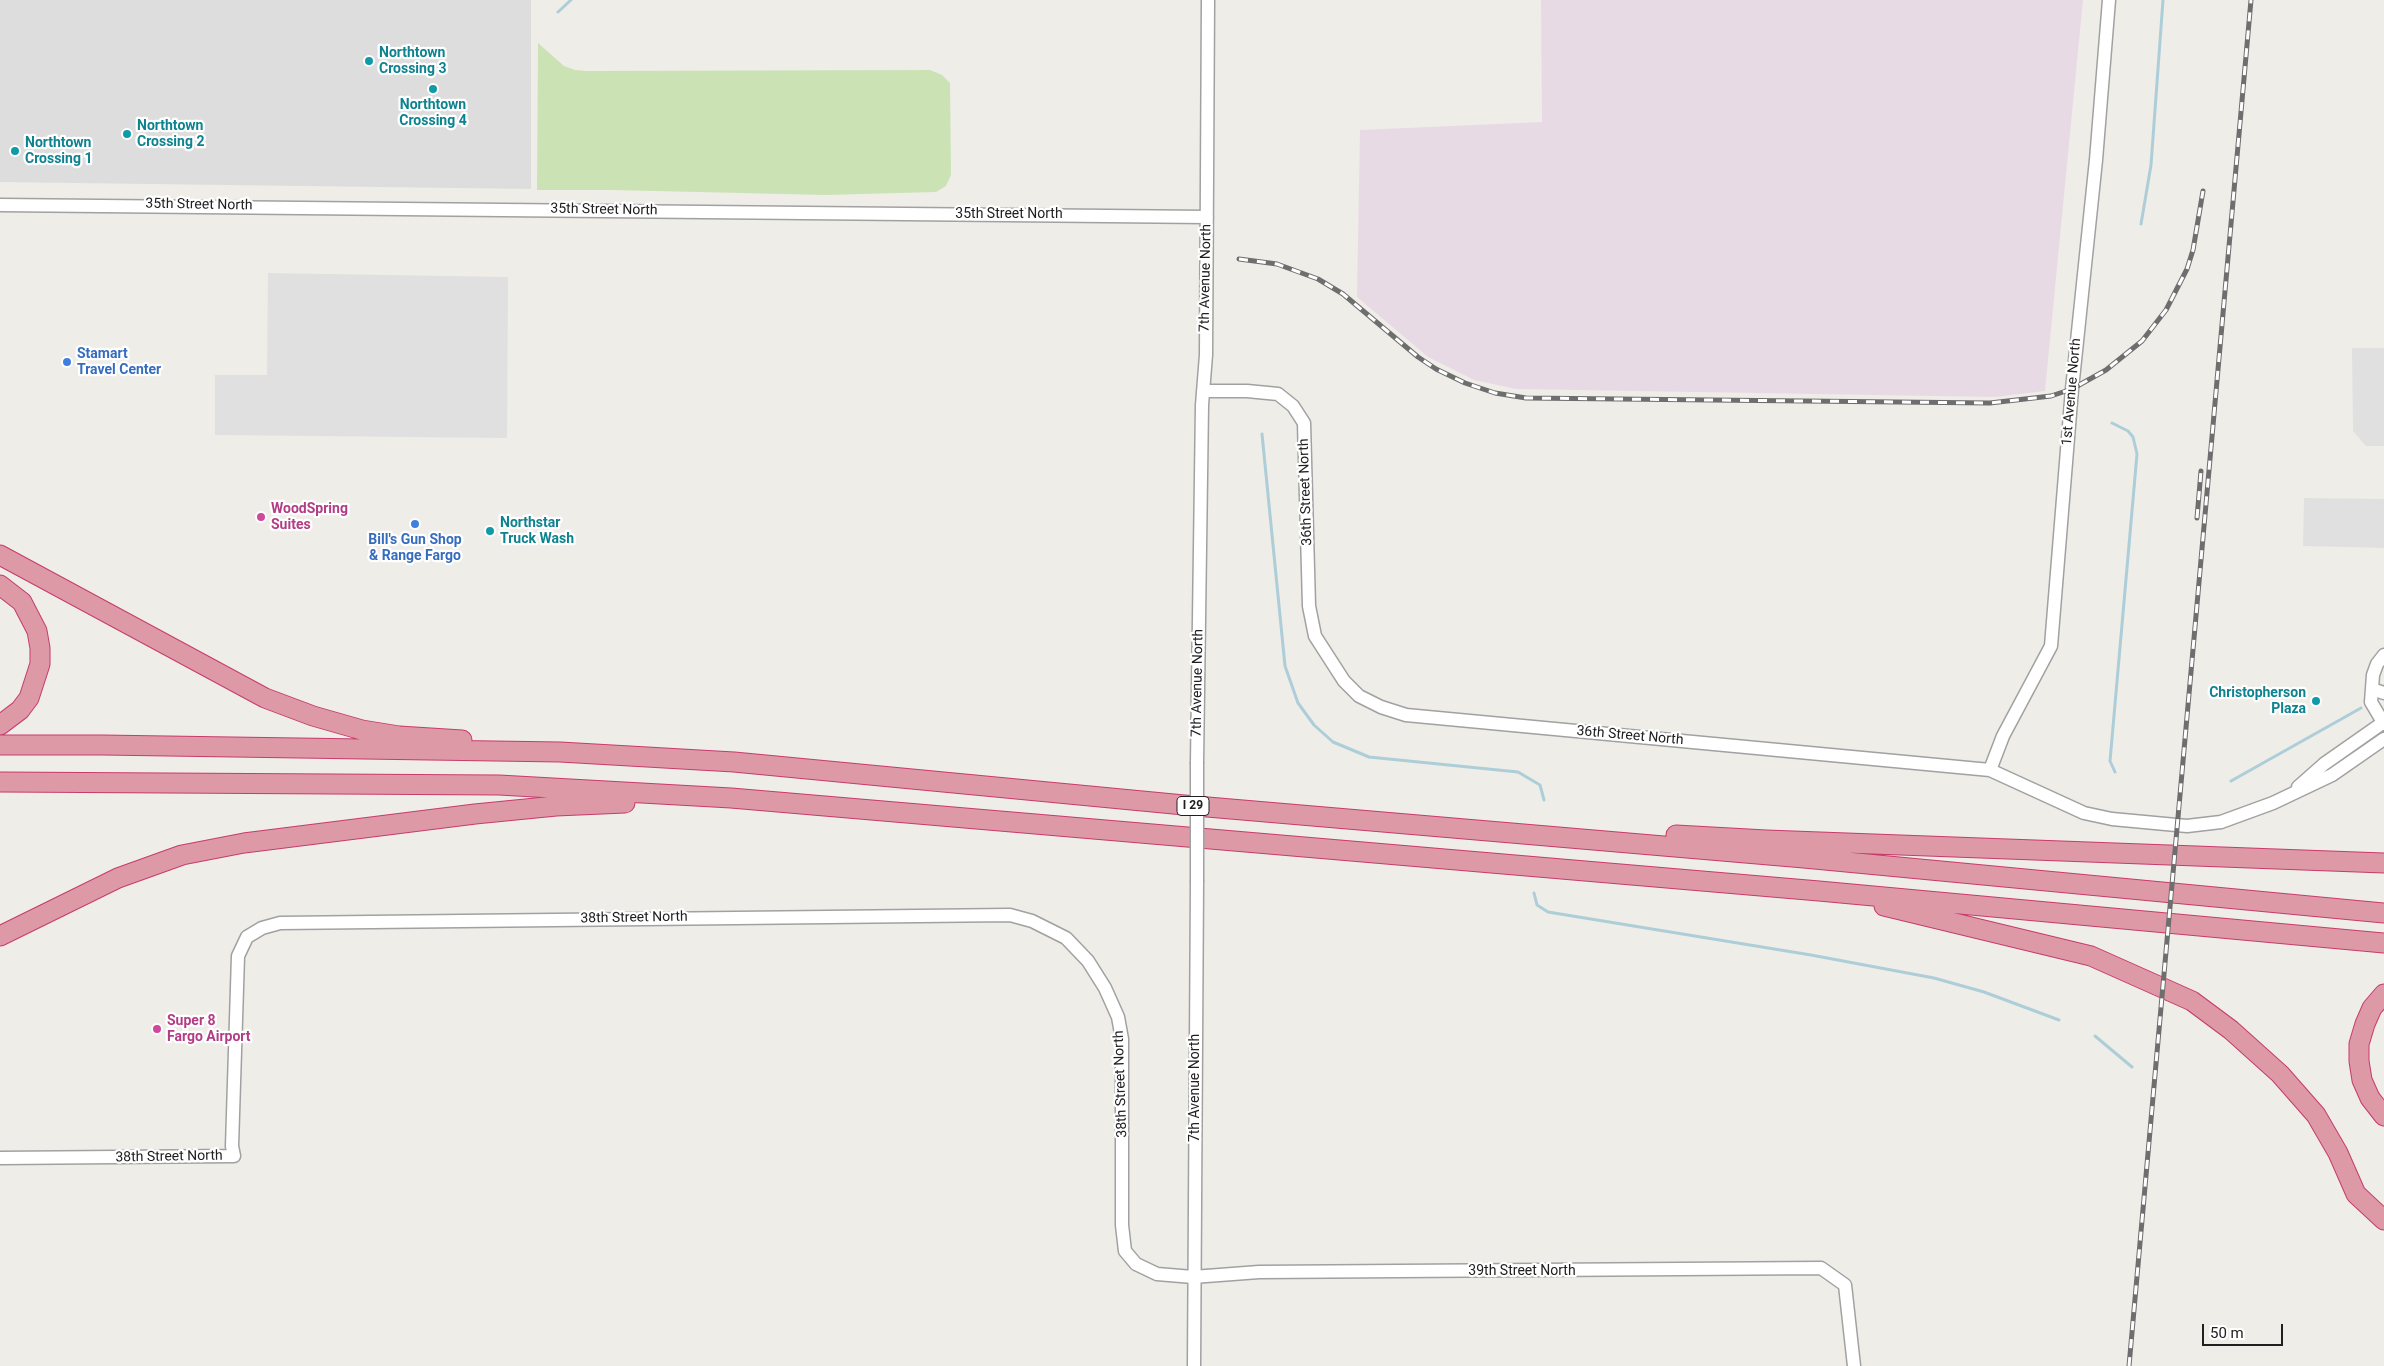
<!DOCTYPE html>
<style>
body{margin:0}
#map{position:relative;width:2384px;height:1366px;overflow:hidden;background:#efede8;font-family:Roboto,sans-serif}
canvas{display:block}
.scale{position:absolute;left:2202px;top:1324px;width:81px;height:22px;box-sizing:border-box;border:2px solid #202020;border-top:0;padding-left:6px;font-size:15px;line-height:18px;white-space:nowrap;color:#202020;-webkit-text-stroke:4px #fff;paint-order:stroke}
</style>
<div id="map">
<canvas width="2384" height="1366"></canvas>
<div class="scale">50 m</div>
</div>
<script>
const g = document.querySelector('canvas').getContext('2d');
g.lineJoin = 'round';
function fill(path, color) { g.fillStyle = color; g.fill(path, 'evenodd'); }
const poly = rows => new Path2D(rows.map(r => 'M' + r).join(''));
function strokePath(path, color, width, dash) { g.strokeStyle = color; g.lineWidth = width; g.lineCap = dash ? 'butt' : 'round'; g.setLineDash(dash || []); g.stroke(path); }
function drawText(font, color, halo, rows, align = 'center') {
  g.font = font + ' Roboto,sans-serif'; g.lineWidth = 4.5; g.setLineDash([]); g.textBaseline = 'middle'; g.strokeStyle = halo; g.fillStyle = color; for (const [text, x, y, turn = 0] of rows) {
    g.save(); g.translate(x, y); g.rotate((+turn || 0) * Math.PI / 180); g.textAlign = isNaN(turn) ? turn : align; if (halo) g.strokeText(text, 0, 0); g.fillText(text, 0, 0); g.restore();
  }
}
fill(poly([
 [0,0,531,0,531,189,0,182]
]), '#dedddd');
fill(poly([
 [1541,0,2083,0,2045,391,1995,397,1516,389,1474,380,1428,357,1357,297,1360,130,1542,122]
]), '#e8dae5');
fill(poly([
 [538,43,564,66,575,70,587,71,930,70,942,75,950,83,951,175,946,186,936,192,826,195,612,190,537,190]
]), '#cbe3b4');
fill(poly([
 [268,273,508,277,507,438,215,435,215,375,267,375],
 [2352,348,2384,348,2384,446,2366,446,2353,431],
 [2304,498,2384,499,2384,548,2303,546]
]), '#e0e0e0');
strokePath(poly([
 [558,12,571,0],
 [2141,224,2151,165,2163,0],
 [2112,423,2128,431,2133,437,2137,454,2110,761,2115,772],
 [1262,434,1285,666,1298,703,1314,725,1333,742,1369,757,1518,772,1540,785,1544,800],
 [2231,781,2361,708],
 [1534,893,1537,905,1548,912,1811,955,1934,978,1984,992,2059,1020],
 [2095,1036,2132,1067]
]), '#adced8', 3);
const minor = poly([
 [0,205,1207,217],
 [1203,391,1247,391,1278,394,1293,406,1304,423,1309,606,1315,636,1344,681,1359,696,1381,707,1406,715,1990,770,2084,813,2112,819,2187,826,2221,822,2273,803,2332,775,2384,739],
 [2384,655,2377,664,2373,675,2371,702,2384,724],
 [2372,689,2384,693],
 [1197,762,1202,405,1206,355,1208,0],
 [1990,770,2003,736,2051,646,2072,389,2096,160,2109,0],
 [2298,787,2324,764,2384,722],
 [0,1158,234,1156,232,1146,238,956,247,937,262,928,280,923,1010,915,1032,921,1066,938,1088,961,1105,988,1118,1017,1122,1039,1122,1225,1125,1251,1136,1264,1157,1274,1193,1277,1259,1272,1821,1268,1845,1285,1854,1366],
 [1194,1366,1197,882]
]);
const highway = poly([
 [0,555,265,698,313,716,362,730,399,736,462,740],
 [0,585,22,602,37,631,40,648,40,664,29,698,20,710,0,725],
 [0,745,102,745,560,752,734,762,1184,805,1804,858,2384,913],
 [0,782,499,785,731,798,1819,891,2384,943],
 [1676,835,1766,840,2384,863],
 [1884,906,2091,956,2192,1001,2231,1030,2280,1074,2316,1115,2338,1153,2356,1194,2384,1220],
 [0,936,118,878,182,855,244,843,475,814,556,806,625,803],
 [2384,994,2372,1008,2365,1024,2359,1044,2359,1061,2362,1080,2370,1098,2384,1116]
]);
strokePath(minor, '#a1a1a1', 15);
strokePath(highway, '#c73b6c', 21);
strokePath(minor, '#fff', 12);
strokePath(highway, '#dd99a6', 19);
const rail = poly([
 [1239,259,1277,264,1318,279,1343,294,1418,357,1436,369,1465,383,1495,393,1526,398,1990,403,2051,396,2072,389,2106,370,2142,341,2166,310,2187,269,2193,250,2203,191],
 [2197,518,2201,471],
 [2129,1366,2251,0]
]);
strokePath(rail, '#6e6e6e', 5);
strokePath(rail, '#fff', 3, [9]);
const minorBridge = poly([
 [1197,882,1197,762]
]);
strokePath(minorBridge, '#a1a1a1', 15, []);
strokePath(minorBridge, '#fff', 12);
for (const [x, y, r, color] of [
 [369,61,5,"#0f9aa8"],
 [433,89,5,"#0f9aa8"],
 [127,134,5,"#0f9aa8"],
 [15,151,5,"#0f9aa8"],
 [67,362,5,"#3f7fe0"],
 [261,517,5,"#d1479c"],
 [415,524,5,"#3f7fe0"],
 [490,531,5,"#0f9aa8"],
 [2316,701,5,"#0f9aa8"],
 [157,1029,5,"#d1479c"]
]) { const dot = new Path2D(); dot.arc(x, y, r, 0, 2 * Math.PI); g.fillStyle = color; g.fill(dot); strokePath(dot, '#fff', 2); }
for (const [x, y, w] of [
 [1193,806,32]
]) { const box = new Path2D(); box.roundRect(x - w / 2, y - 9.5, w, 19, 4); g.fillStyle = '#fff'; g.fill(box); strokePath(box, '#202020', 1); }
drawText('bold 12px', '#202020', null, [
 ["I 29",1193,806]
]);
drawText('bold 14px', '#0d838f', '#fff', [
 ["Northtown",379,53],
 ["Crossing 3",379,69],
 ["Northtown",433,105,"center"],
 ["Crossing 4",433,121,"center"],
 ["Northtown",137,126],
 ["Crossing 2",137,142],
 ["Northtown",25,143],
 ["Crossing 1",25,159],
 ["Northstar",500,523],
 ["Truck Wash",500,539],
 ["Christopherson",2306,693,"right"],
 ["Plaza",2306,709,"right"]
], 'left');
drawText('14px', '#202020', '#fff', [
 ["35th Street North",199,205,1],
 ["35th Street North",604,210,1],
 ["35th Street North",1009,214],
 ["7th Avenue North",1206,278,-89],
 ["1st Avenue North",2072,392,-85],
 ["36th Street North",1306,492,-92],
 ["7th Avenue North",1198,683,-89],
 ["36th Street North",1630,736,5],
 ["38th Street North",634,918,-1],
 ["38th Street North",1121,1084,-92],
 ["7th Avenue North",1195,1088,-90],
 ["38th Street North",169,1157,-1],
 ["39th Street North",1522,1271]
]);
drawText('bold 14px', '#366cbe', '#fff', [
 ["Stamart",77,354],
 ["Travel Center",77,370],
 ["Bill's Gun Shop",415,540,"center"],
 ["& Range Fargo",415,556,"center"]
], 'left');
drawText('bold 14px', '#b23c85', '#fff', [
 ["WoodSpring",271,509],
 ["Suites",271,525],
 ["Super 8",167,1021],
 ["Fargo Airport",167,1037]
], 'left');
</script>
